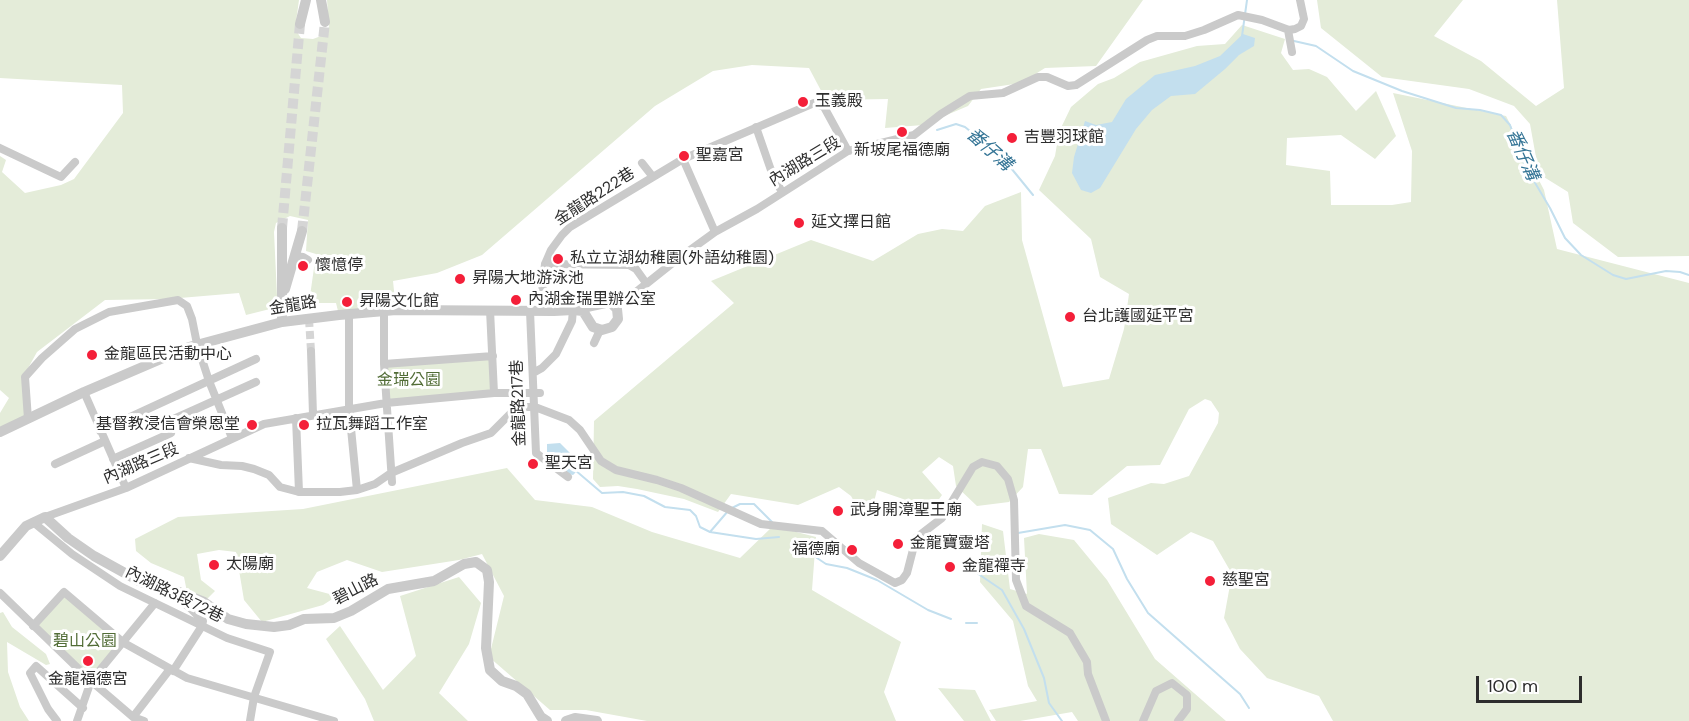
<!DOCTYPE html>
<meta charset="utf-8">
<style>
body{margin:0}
#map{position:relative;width:1689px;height:721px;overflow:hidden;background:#fff;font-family:"DM Sans",sans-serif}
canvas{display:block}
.scale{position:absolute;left:1476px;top:676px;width:106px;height:27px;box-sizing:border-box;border:3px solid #2d2d2d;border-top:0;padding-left:8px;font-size:18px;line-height:21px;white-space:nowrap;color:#2d2d2d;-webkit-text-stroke:4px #fff;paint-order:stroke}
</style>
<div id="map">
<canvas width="1689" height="721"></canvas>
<div class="scale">100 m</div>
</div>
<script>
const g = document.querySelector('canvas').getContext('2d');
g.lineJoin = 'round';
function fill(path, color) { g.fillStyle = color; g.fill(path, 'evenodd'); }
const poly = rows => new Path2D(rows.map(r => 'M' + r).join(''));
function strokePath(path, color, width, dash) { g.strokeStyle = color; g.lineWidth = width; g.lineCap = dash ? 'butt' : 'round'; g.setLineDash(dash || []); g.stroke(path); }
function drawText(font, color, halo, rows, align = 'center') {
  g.font = font + ' "DM Sans","Noto Sans TC",sans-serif'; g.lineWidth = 6; g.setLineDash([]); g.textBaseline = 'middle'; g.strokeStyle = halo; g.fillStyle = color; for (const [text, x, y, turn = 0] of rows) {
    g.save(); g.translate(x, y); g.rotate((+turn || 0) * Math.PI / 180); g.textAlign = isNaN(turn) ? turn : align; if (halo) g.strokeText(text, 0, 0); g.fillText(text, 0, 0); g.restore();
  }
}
fill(poly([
 [0,0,299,0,295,29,301,38,313,39,321,36,329,27,327,0,1143,0,1096,66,1045,68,1021,83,981,89,968,106,923,125,885,128,888,99,826,100,809,68,752,65,713,71,655,106,482,255,437,273,393,281,396,310,339,315,336,303,309,303,316,254,306,251,308,220,290,216,276,223,274,232,277,296,270,309,246,315,239,293,168,299,105,300,37,352,22,379,28,419,0,427,0,413,9,398,0,390,0,156,6,160,2,172,25,193,61,185,74,179,123,113,122,85,0,78],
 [1317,0,1463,0,1434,36,1481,61,1536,106,1564,88,1557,0,1689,0,1689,256,1618,257,1573,223,1568,192,1539,174,1530,124,1514,106,1469,89,1382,77,1321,28],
 [1242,25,1285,39,1281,53,1293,70,1309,69,1327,77,1356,111,1376,91,1396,136,1375,159,1341,135,1287,138,1286,165,1330,171,1331,205,1392,205,1411,202,1412,151,1393,93,1506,116,1544,190,1557,249,1689,283,1689,721,1333,721,1319,696,1267,678,1240,649,1224,618,1232,574,1213,541,1191,532,1157,555,1111,524,1108,498,1151,483,1164,484,1189,476,1218,423,1219,413,1211,401,1205,399,1189,409,1160,465,1127,466,1092,495,1059,494,1041,449,1028,449,1023,487,1009,502,977,506,956,486,953,466,939,457,922,472,942,495,932,509,877,490,872,510,861,514,851,496,839,487,798,505,731,494,718,512,684,499,637,489,618,486,600,487,593,479,594,421,734,303,711,281,811,240,873,261,918,234,942,229,963,231,985,206,1021,192,1022,240,1063,387,1109,379,1124,329,1129,294,1100,277,1091,239,1039,190,1055,156,1059,132,1071,107,1098,84,1114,78,1140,62,1197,46,1225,44],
 [493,356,494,393,386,403,384,364],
 [507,468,535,500,592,507,652,532,740,558,773,526,816,537,812,590,901,642,884,692,896,721,647,721,586,710,550,710,489,657,504,596,482,554,459,560,382,572,347,560,317,572,307,588,337,596,323,605,262,622,244,600,236,552,219,550,197,554,201,580,215,591,205,601,187,592,184,577,151,563,136,551,135,539,178,517,303,509],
 [982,524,1003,531,1010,589,1027,594,1024,538,1039,534,1074,540,1107,580,1155,659,1226,721,1078,721,1072,712,1020,721,996,721,989,710,1037,701,1028,686,1013,621,980,582],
 [459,577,481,603,469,644,439,693,468,721,374,721,365,699,326,639,340,626,383,690,416,656,400,596],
 [64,595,122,644,92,680,35,626],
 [3,612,12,627,46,654,50,664,46,665,7,642,8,672,20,707,29,721,0,721,0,613],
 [938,688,975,690,991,721,964,721]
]), '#e4ecd9');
fill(poly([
 [1243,34,1255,38,1254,46,1239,55,1225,69,1195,94,1171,96,1152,110,1136,129,1100,188,1091,193,1081,190,1072,173,1074,157,1085,121,1096,125,1112,122,1126,99,1155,75,1195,66,1220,56],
 [560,443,578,461,580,468,573,475,567,474,547,455,547,444]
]), '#c3dfee');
strokePath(poly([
 [1242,36,1247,0],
 [1294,41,1316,46,1353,71,1402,91,1456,108,1480,110,1501,115,1510,125,1525,166,1550,208,1565,238,1581,255,1613,275,1626,279,1666,271,1680,272,1689,275],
 [937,130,956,124,965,127,1002,157,1033,195],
 [575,470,602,493,623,492,644,496,665,507,690,510,696,516,700,527,710,532,756,539,779,537],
 [732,508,740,504,754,504,772,522],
 [710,532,728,511],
 [1018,533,1065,525,1090,530,1113,549,1127,579,1148,613,1240,694,1249,708],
 [793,542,826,564,847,568,877,580,928,610,951,619],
 [968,567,1002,590,1024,629,1044,678,1049,703,1062,721],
 [966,623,977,623]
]), '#c3dfee', 2);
strokePath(poly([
 [309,319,311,351]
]), '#d5d5d5', 8, [8, 4]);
strokePath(poly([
 [282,228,300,24],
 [302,231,325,22]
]), '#d5d5d5', 10, [10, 5]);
strokePath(poly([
 [1288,30,1292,52],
 [756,127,773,176,782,192],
 [0,148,61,177,75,162],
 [683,159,715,232],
 [642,163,653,177],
 [296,256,303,257,308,260],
 [545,264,629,265,636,269,646,283],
 [610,302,631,296,675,261,715,232,757,209,848,151,914,135,941,114,970,96,1003,93,1038,77,1047,77,1068,86,1076,85,1147,40,1157,36,1185,36,1204,30,1238,15,1262,20,1289,30,1295,29,1301,26,1304,19,1300,0],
 [490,310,494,393],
 [384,311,384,364,392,482],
 [530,311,536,453,568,477],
 [540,311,545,264,551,250,562,235,570,227,683,159,814,103,824,107,848,151],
 [349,314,349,408,357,490],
 [594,343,600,330],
 [311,351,313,415],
 [384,364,493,356],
 [533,373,542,368,556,354,572,321,573,310],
 [84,392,126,488],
 [296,418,299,492],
 [28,419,25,377,42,358,75,329,109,312,178,300,187,306,192,319,197,344,209,381,232,438],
 [167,422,256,382],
 [100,431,256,359],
 [189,458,221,465,242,466,254,469,269,475,280,487,299,492,340,492,357,490,375,484,391,473,462,443,491,433,517,407,535,407,569,420,580,430,601,461,616,470,657,480,681,488,761,524,822,531,859,563,895,583,902,580,907,573,916,538,942,518,973,467,982,462,997,466,1008,479,1014,500,1016,580,1026,606,1070,633,1087,662,1088,674,1106,721],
 [113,459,171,433],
 [55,464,105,441],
 [45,517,126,488,264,424,386,403,494,393,540,393],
 [33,522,72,554,120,586,227,638,270,652,254,697,250,721],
 [167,592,189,607,203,621,202,626,173,671],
 [0,593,91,681,133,717,144,721],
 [33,626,64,592,124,643,187,678,334,721],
 [133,717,170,669],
 [57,721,48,709,30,673,36,666,83,708],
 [77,721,91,681,155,603],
 [1143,721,1156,691,1172,683,1187,695,1187,709,1178,721]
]), '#cacaca', 8);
strokePath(poly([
 [321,0,325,22],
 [300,24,306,0],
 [282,228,282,322],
 [285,289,302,231],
 [0,432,84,392,189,347,282,322,339,315,396,310,554,311,573,310,610,302,617,309,618,319,612,327,602,330,593,327,583,311,573,310],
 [0,556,26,526,45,517,68,538,94,556,141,582,162,589,179,592,204,602,228,619,246,624,274,627,289,625,304,619,334,618,351,611,388,589,434,581,464,564,476,562,487,570,489,582,486,648,490,670,502,681,516,686,527,694,541,717,547,721],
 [566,721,575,718,597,721]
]), '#cacaca', 10);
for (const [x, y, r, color] of [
 [803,102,6,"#f41f39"],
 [902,132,6,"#f41f39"],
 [1012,138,6,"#f41f39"],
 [684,156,6,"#f41f39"],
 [799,223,6,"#f41f39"],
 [558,259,6,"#f41f39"],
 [303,266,6,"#f41f39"],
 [460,279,6,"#f41f39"],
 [516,300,6,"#f41f39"],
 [347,302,6,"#f41f39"],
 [1070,317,6,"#f41f39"],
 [92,355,6,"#f41f39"],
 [252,425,6,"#f41f39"],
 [304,425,6,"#f41f39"],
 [533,464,6,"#f41f39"],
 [838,511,6,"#f41f39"],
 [898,544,6,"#f41f39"],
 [852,550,6,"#f41f39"],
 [214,565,6,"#f41f39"],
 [950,567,6,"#f41f39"],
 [1210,581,6,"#f41f39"],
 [88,661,6,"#f41f39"]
]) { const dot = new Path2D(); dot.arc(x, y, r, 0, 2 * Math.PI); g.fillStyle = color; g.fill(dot); strokePath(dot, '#fff', 2); }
drawText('16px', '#2d2d2d', '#fff', [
 ["玉義殿",815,102],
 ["吉豐羽球館",1024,138],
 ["新坡尾福德廟",902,151,"center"],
 ["聖嘉宮",696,156],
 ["延文擇日館",811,223],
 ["私立立湖幼稚園(外語幼稚園)",570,259],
 ["懷憶停",315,266],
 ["昇陽大地游泳池",472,279],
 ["內湖金瑞里辦公室",528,300],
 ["昇陽文化館",359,302],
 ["台北護國延平宮",1082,317],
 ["金龍區民活動中心",104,355],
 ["基督教浸信會榮恩堂",240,425,"right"],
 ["拉瓦舞蹈工作室",316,425],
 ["聖天宮",545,464],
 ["武身開漳聖王廟",850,511],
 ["金龍寶靈塔",910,544],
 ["福德廟",840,550,"right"],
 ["太陽廟",226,565],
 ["金龍禪寺",962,567],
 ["慈聖宮",1222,581],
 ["金龍福德宮",88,680,"center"]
], 'left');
drawText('16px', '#2d2d2d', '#fff', [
 ["內湖路三段",805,162,-31],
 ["金龍路222巷",595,197,-33],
 ["金龍路",293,306,-9],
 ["金龍路217巷",519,403,-92],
 ["內湖路三段",141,464,-23],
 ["碧山路",356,590,-27],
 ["內湖路3段72巷",174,595,26]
]);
drawText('16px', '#526d37', '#fff', [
 ["金瑞公園",409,381],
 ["碧山公園",85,642]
]);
drawText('italic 18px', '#357596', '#fff', [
 ["番仔溝",989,150,42],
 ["番仔溝",1522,155,66]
]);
</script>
